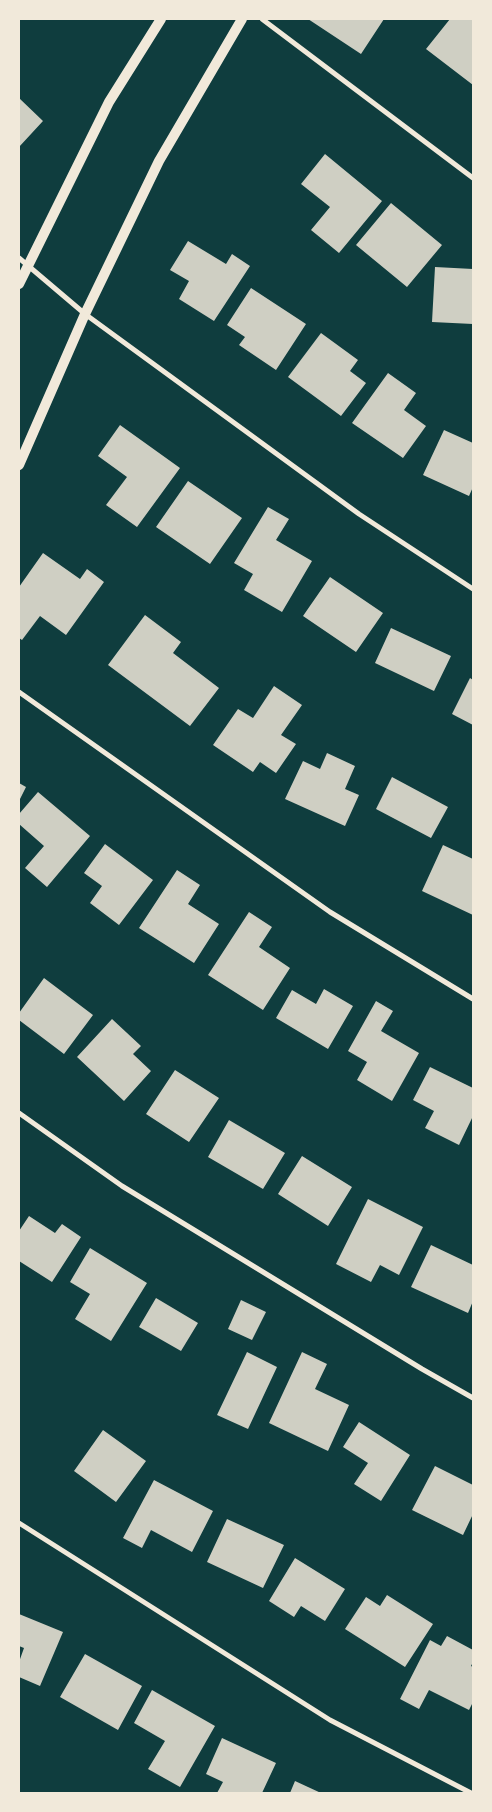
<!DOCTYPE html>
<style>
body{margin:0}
#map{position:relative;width:492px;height:1812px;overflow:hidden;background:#0f3d3e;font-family:"Archivo Narrow",sans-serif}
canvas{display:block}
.frame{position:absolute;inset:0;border:20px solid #f1e9da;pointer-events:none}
</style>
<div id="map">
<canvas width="492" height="1812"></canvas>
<div class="frame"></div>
</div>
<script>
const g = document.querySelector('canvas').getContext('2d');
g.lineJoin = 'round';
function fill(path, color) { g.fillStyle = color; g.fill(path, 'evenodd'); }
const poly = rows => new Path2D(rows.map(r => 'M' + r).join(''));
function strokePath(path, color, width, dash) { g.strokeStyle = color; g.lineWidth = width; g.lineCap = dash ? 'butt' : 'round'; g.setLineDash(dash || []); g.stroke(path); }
fill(poly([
 [308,19,384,19,361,54],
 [450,19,473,19,473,85,426,49],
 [19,98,43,121,19,147],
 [325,154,382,201,339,253,311,230,330,207,301,184],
 [391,203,442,245,407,287,356,245],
 [188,241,226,264,232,254,250,266,214,321,179,299,189,281,170,270],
 [435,267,473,269,473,324,432,322],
 [251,288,306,324,276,370,239,345,245,337,227,325],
 [321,333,358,360,350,371,366,383,341,416,288,377],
 [388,373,416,393,404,410,426,426,403,458,352,423],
 [120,425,180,468,137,527,106,505,127,477,98,456],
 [444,430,473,443,473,487,469,496,423,475],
 [188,481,242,518,210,564,156,527],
 [268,507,289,519,276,540,312,561,282,612,244,590,253,574,234,563],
 [43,553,80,579,87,569,104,582,66,635,40,616,22,640,19,638,19,587],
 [330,577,383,613,356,652,303,616],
 [145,615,181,642,173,653,219,688,190,726,108,665],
 [391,628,451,656,434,691,375,663],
 [470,678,473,680,473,725,452,714],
 [274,686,302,705,281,735,296,744,276,773,260,762,253,772,213,745,238,709,253,718],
 [327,753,355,766,345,789,359,795,345,826,285,799,303,761,320,769],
 [392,777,448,807,431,838,376,809],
 [19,783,26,787,19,801],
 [38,792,90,836,47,887,25,868,44,846,19,824,19,814],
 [105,844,153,880,119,925,90,903,102,886,84,873],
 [443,845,473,859,473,915,422,891],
 [177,870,200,885,188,904,219,924,194,963,139,928],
 [249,912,272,927,259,947,290,968,263,1010,208,975],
 [44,978,93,1015,64,1054,19,1020,19,1013],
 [324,989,353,1006,328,1049,276,1018,292,990,316,1004],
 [376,1001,393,1011,381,1031,419,1053,392,1101,357,1080,367,1062,348,1051],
 [112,1019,141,1046,133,1054,151,1071,124,1101,77,1057],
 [430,1067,473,1088,473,1116,459,1145,425,1128,434,1111,413,1100],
 [175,1070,219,1098,189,1142,146,1114],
 [229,1120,285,1153,263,1189,208,1157],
 [302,1156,352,1187,328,1226,278,1194],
 [368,1199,423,1227,399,1275,380,1265,371,1282,336,1264],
 [29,1216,55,1233,62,1224,81,1237,52,1282,19,1261,19,1231],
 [431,1245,473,1265,473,1301,468,1313,411,1287],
 [90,1248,147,1283,111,1341,75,1319,90,1294,70,1282],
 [156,1298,198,1323,181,1351,139,1327],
 [241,1300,266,1312,252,1340,228,1329],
 [247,1352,277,1367,248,1429,217,1415],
 [302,1352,327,1364,315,1389,349,1405,328,1451,269,1423],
 [359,1422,410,1455,381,1501,354,1484,368,1463,343,1447],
 [103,1430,146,1461,116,1502,74,1471],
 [435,1466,473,1485,473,1514,463,1535,412,1510],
 [154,1480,213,1511,192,1552,151,1530,142,1548,123,1538],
 [227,1519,284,1545,263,1588,207,1562],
 [295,1558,345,1589,325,1621,301,1606,294,1617,269,1601],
 [387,1595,433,1624,405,1667,345,1629,366,1597,380,1606],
 [19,1614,63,1632,40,1686,19,1677,19,1662,24,1648,19,1646],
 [447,1636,473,1650,473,1662,471,1666,473,1667,473,1702,469,1710,429,1690,419,1709,400,1699,430,1640,441,1646],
 [85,1654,142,1686,118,1730,60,1697],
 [152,1690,215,1726,180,1787,148,1769,165,1741,134,1723],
 [222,1738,276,1763,262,1793,217,1793,223,1782,206,1774],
 [295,1781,321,1793,290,1793]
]), '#cfcfc3');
strokePath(poly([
 [262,19,473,178],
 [19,258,85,314,359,514,473,589],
 [19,692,330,912,473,999],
 [19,1113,122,1186,422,1369,473,1398],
 [19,1523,330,1720,471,1793]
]), '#f1e9da', 5);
strokePath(poly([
 [19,284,109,102,161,19],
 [19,465,85,314,159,161,242,19]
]), '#f1e9da', 10);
</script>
